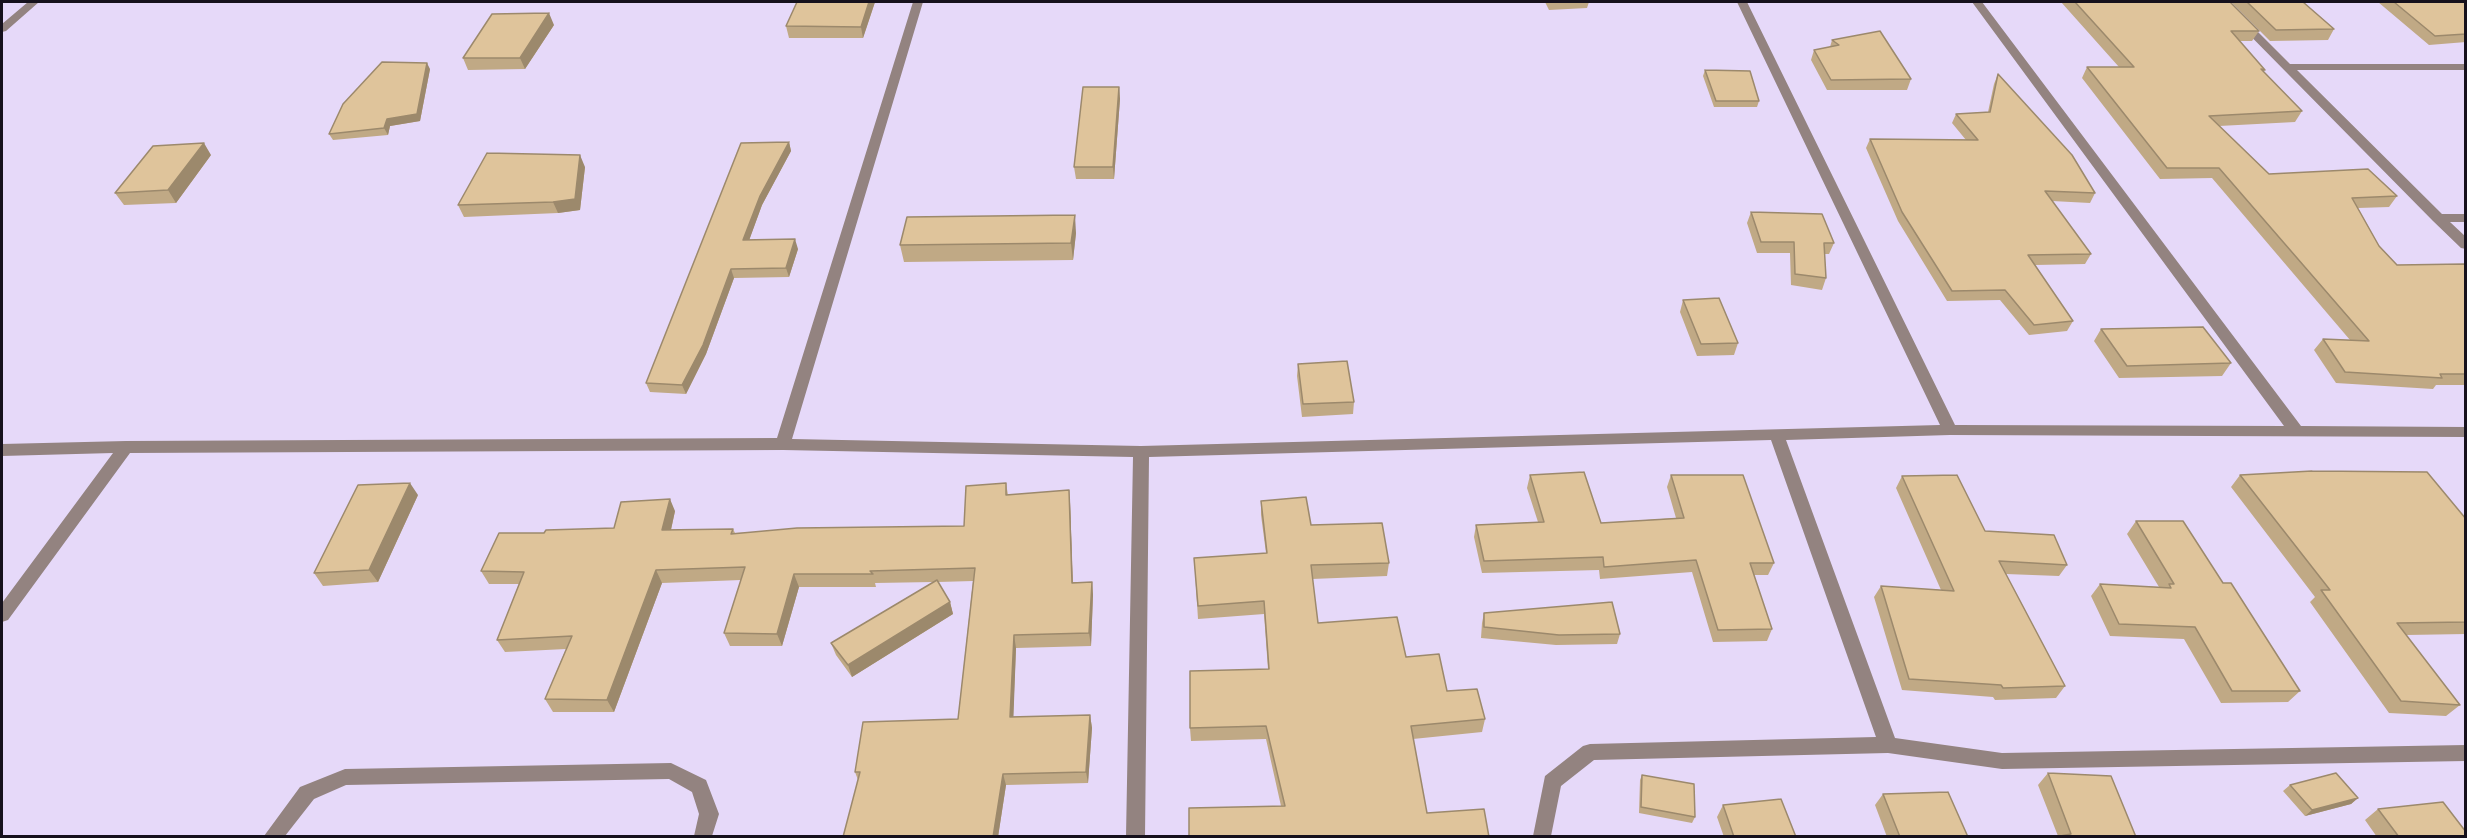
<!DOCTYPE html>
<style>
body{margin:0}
#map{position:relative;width:2467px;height:838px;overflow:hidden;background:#e6d9f9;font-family:Bitter,serif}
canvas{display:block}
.frame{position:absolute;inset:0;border:3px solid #16111c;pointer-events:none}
</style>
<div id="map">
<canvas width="2467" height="838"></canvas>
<div class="frame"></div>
</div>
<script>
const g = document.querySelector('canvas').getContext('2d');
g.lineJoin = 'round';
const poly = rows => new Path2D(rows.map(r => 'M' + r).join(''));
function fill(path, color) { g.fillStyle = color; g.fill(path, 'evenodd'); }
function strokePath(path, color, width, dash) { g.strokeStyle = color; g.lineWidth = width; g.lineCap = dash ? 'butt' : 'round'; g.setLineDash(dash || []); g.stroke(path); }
fill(poly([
 [28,2,39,2,6,31,2,32,2,24,28,2],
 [913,2,923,2,792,439,1141,446,1940,425,1737,2,1747,2,1955,425,2284,426,1972,2,1982,2,2301,426,2466,427,2466,437,1950,435,1786,440,1895,738,2002,753,2466,745,2466,761,2002,769,1888,753,1594,760,1561,786,1551,836,1533,836,1545,776,1583,746,1590,744,1876,737,1771,440,1149,457,1145,836,1126,836,1133,457,783,450,130,453,8,620,2,622,2,603,113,453,2,456,2,444,126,441,777,438,913,2],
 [2217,2,2228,2,2290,64,2466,64,2466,70,2297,70,2442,214,2466,214,2466,222,2450,222,2466,237,2466,249,2461,248,2433,221,2217,2],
 [671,763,706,780,719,814,712,836,694,836,699,814,692,792,669,779,346,785,314,799,285,836,264,836,300,787,345,769,671,763]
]), '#938380');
fill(poly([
 [797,2,875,2,863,38,789,38,786,26],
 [1545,2,1589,2,1587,8,1549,10],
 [2061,2,2230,2,2259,31,2252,41,2240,41,2265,70,2263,72,2302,111,2295,122,2219,126,2269,174,2397,196,2389,207,2358,208,2379,246,2397,265,2466,265,2466,385,2436,385,2433,389,2336,383,2314,350,2323,339,2350,340,2212,178,2160,179,2082,78,2087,67,2119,67],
 [2231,2,2303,2,2334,29,2328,40,2270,41],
 [2378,2,2466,2,2466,42,2429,45],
 [554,25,525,69,468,70,463,58],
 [1832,40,1911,79,1907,90,1827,90,1811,60,1814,50,1830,47],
 [430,69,420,121,390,126,388,135,333,140,329,134],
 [1705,70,1759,101,1757,107,1714,107,1703,76],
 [1998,74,2095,193,2090,203,2052,201,2091,254,2085,264,2035,265,2073,321,2067,331,2029,335,2000,300,1947,301,1898,221,1866,148,1870,139,1966,140,1952,123,1956,114,1988,112,1994,84],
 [1119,87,1120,99,1114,179,1076,179,1074,167],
 [789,142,791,151,762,205,749,240,798,249,789,277,734,278,706,354,686,394,650,392,646,383],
 [211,155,176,203,124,205,115,193],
 [585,167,580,210,558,213,464,217,458,205],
 [1751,212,1834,243,1829,254,1824,254,1826,278,1822,290,1791,285,1790,253,1757,253,1747,223],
 [1076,233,1073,260,904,262,900,245],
 [1683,300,1738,343,1734,355,1697,356,1680,312],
 [2101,329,2231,363,2222,376,2119,378,2094,341],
 [1298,364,1354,402,1353,414,1302,417,1297,376],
 [1530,475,1601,523,1676,518,1667,487,1671,475,1774,563,1768,575,1754,575,1772,629,1767,641,1713,642,1692,572,1600,579,1599,570,1482,573,1474,537,1476,525,1538,522,1527,488],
 [2240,475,2466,519,2466,634,2406,635,2460,705,2446,716,2389,713,2310,602,2315,597,2231,487],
 [1902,476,1985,531,2067,565,2059,576,2006,574,2065,686,2056,698,1995,700,1993,697,1902,690,1874,597,1881,586,1941,590,1896,488],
 [1006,483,1008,495,1070,502,1073,582,1092,582,1093,595,1091,646,1016,648,1013,717,1090,715,1092,728,1088,783,1006,785,998,837,843,837,858,780,855,772,958,719,973,581,938,582,950,602,953,614,852,677,836,655,831,643,933,582,875,583,876,587,799,587,782,646,730,646,724,633,741,580,662,583,614,712,553,712,545,699,566,649,505,652,497,640,519,584,489,584,481,571,544,533,614,528,675,511,671,530,733,529,735,533,964,526],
 [418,495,378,582,323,586,314,573],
 [1261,501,1389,563,1387,576,1312,579,1318,623,1406,657,1447,691,1485,719,1482,732,1413,739,1427,813,1489,837,1281,806,1266,739,1191,741,1190,728,1268,669,1264,614,1198,619,1195,572,1194,558,1266,553,1261,515],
 [2136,521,2223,583,2300,691,2288,702,2221,703,2184,639,2110,636,2091,596,2100,584,2159,587,2127,534],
 [1484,613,1620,634,1617,644,1556,645,1481,638,1482,623],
 [2048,773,2136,837,2058,836,2038,785],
 [1642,775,1695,817,1692,823,1639,813,1640,780],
 [2290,785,2358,798,2351,804,2305,816,2283,791],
 [1883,794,1968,837,1887,837,1875,805],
 [1723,805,1796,837,1724,837,1717,817],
 [2378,809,2466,837,2377,837,2365,820]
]), '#c0a985');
fill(poly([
 [869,2,875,2,863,38,861,27],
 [549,13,554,25,525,69,520,58],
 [427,63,430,69,420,121,390,126,388,135,384,128,387,119],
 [1119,87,1120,99,1114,179,1113,167],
 [789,142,791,151,762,205,746,249,743,240,760,196],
 [204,143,211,155,176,203,168,190],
 [580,155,585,167,580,210,558,213,553,202],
 [1075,215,1076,233,1073,260,1071,243],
 [795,239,798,249,789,277,786,268],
 [731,269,734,278,706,354,686,394,682,385],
 [410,483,418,495,378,582,369,570],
 [1069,490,1070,502,1073,595,1072,583],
 [670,499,675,511,668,543,662,530],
 [656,570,662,583,614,712,607,700],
 [794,574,799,587,782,646,777,634],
 [1092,582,1093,595,1091,646,1089,633],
 [950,602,953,614,852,677,848,665],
 [1014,635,1016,648,1013,729,1010,717],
 [1090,715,1092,728,1088,783,1086,772],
 [1003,774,1006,785,998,837,993,837],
 [2358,798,2351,804,2305,816,2312,810]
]), '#9c896c');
const building = poly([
 [797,2,869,2,861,27,786,26,797,2],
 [2075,2,2230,2,2259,31,2231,31,2265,70,2261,69,2302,111,2209,116,2269,174,2368,169,2397,196,2352,198,2379,246,2397,265,2464,264,2466,265,2466,374,2440,374,2442,378,2345,372,2323,339,2369,341,2219,168,2167,168,2087,67,2134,67,2075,2],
 [2247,2,2303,2,2334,29,2276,30,2247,2],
 [2394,2,2466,2,2466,34,2435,36,2394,2],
 [549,13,520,58,463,58,492,14,549,13],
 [1880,31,1911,79,1831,80,1814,50,1839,45,1832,40,1880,31],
 [382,62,427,63,417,114,387,119,384,128,329,134,343,104,382,62],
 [1705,70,1750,71,1759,101,1716,101,1705,70],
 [1998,74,2072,155,2095,193,2045,191,2091,254,2028,255,2073,321,2034,325,2005,290,1952,291,1902,212,1870,139,1978,140,1956,114,1990,112,1998,74],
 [1083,87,1119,87,1113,167,1074,167,1083,87],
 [789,142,760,196,743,240,795,239,786,268,731,269,703,345,682,385,646,383,741,143,789,142],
 [204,143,168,190,115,193,153,146,204,143],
 [487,153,580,155,575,199,553,202,458,205,487,153],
 [1751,212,1822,214,1834,243,1824,243,1826,278,1795,274,1794,242,1761,242,1751,212],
 [1075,215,1071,243,900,245,907,217,1075,215],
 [1719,298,1738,343,1701,344,1683,300,1719,298],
 [2203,327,2231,363,2127,366,2101,329,2203,327],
 [1347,361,1354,402,1303,404,1298,364,1347,361],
 [2312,471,2427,472,2466,519,2466,622,2397,623,2460,705,2401,701,2321,590,2330,590,2240,475,2312,471],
 [1584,472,1601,523,1684,518,1671,475,1743,475,1774,563,1750,563,1772,629,1718,630,1696,560,1604,567,1603,557,1484,561,1476,525,1544,522,1530,475,1584,472],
 [1957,475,1985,531,2054,535,2067,565,1999,561,2065,686,2003,688,2001,685,1909,679,1881,586,1954,591,1902,476,1957,475],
 [410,483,369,570,314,573,358,485,410,483],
 [1006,483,1006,495,1069,490,1072,583,1092,582,1089,633,1014,635,1010,717,1090,715,1086,772,1003,774,993,837,843,837,860,772,855,772,863,722,958,719,975,568,870,571,873,574,794,574,777,634,724,633,745,567,656,570,607,700,545,699,572,636,497,640,524,572,481,571,499,533,544,533,546,530,614,528,621,502,670,499,662,530,733,529,731,534,797,528,964,526,966,486,1006,483],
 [1306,497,1311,525,1382,523,1389,563,1311,565,1318,623,1397,617,1406,657,1439,654,1447,691,1477,689,1485,719,1411,726,1427,813,1484,809,1489,837,1189,837,1189,808,1285,806,1266,726,1190,728,1190,671,1269,669,1264,601,1198,606,1194,558,1267,553,1261,501,1306,497],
 [2136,521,2183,521,2223,583,2231,583,2300,691,2232,691,2195,627,2119,624,2100,584,2171,588,2169,584,2174,584,2136,521],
 [937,580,950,602,848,665,831,643,937,580],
 [1612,602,1620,634,1559,635,1484,627,1484,613,1612,602],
 [2048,773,2111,776,2136,837,2055,837,2071,834,2048,773],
 [2336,773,2358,798,2312,810,2290,785,2336,773],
 [1642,775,1694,784,1695,817,1641,807,1642,775],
 [1948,792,1968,837,1900,837,1883,794,1948,792],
 [1781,799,1796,837,1734,837,1723,805,1781,799],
 [2443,802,2466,832,2466,837,2399,837,2378,809,2443,802]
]);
fill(building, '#dfc49b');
strokePath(building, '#9c896c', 1.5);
</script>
